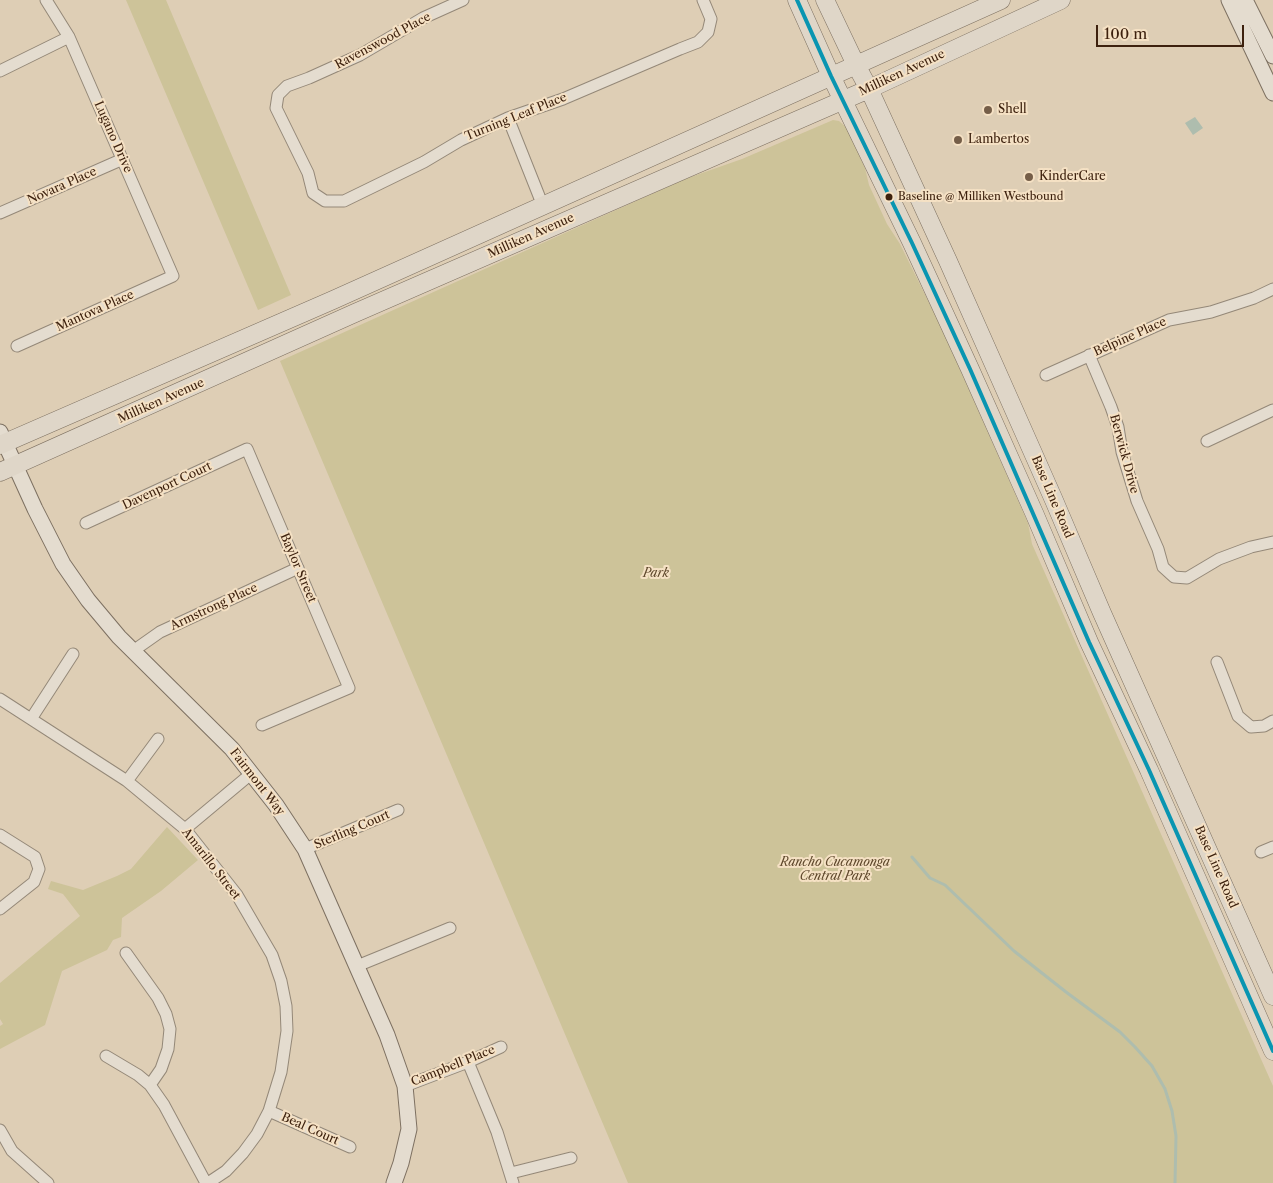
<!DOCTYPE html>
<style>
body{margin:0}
#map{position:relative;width:1273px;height:1183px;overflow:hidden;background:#deceb5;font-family:"Libre Caslon Text",serif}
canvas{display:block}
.scale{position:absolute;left:1096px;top:25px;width:148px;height:22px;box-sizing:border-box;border:2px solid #3d210e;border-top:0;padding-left:6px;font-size:15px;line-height:18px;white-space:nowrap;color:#3d210e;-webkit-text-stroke:4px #f5e1c4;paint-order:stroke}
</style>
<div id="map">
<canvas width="1273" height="1183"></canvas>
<div class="scale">100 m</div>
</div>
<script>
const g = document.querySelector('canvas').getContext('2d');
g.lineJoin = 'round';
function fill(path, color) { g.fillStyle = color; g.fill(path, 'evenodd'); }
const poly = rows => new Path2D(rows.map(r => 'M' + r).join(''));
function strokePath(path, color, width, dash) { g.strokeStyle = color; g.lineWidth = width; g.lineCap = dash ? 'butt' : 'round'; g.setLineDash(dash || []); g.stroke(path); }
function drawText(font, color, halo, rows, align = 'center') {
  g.font = font + ' "Libre Caslon Text",serif'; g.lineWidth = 4; g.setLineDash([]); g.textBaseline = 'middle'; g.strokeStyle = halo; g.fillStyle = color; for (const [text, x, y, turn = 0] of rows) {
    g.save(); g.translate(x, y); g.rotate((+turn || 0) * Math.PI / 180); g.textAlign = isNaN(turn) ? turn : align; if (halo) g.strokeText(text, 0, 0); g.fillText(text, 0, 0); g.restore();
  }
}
fill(poly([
 [126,0,166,0,291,295,258,310],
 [833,120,839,121,847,128,865,168,869,185,887,224,900,244,943,331,1028,523,1032,544,1273,1086,1273,1183,628,1183,280,361,685,179,742,159],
 [167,827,198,860,161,891,122,918,121,937,113,940,107,950,62,971,45,1025,0,1049,0,1026,3,1024,0,1019,0,983,80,916,63,894,48,889,51,881,83,890,117,876,131,869]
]), '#cdc399');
fill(poly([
 [1195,117,1203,128,1193,135,1185,123]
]), '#aebdae');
strokePath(poly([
 [912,857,930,878,945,885,1014,951,1066,992,1120,1032,1135,1047,1152,1066,1165,1089,1172,1111,1176,1136,1175,1183]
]), '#aebdae', 3);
const street = poly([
 [463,0,423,18,360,55,309,78,287,86,278,95,276,108,308,173,313,193,325,201,344,201,424,162,461,140,508,118,563,99,680,49,698,42,708,32,711,19,703,0],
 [0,71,69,37],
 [508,118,543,206],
 [0,213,123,159],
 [17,346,173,276,69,37,46,0],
 [1089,355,1111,407,1118,427,1122,452,1137,501,1158,549,1163,567,1174,577,1187,578,1219,559,1251,547,1273,542],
 [1046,375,1169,320,1211,312,1254,298,1273,289],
 [1207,441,1273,410],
 [86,523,247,449,349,688,262,725],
 [133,651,160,632,298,568],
 [1217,662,1238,716,1251,727,1264,726,1273,721],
 [0,699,127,781,185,829,237,895,272,955,281,981,286,1006,287,1031,281,1072,269,1111,257,1134,243,1153,226,1171,208,1183],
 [31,719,73,654],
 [127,781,158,739],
 [185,829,252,773],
 [0,835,35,857,39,869,34,882,0,909],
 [305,849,398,810],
 [1261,852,1273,847],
 [126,953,158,998,166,1014,170,1029,168,1049,161,1069,150,1085],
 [357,966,450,928],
 [106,1056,138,1075,150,1085,164,1105,206,1183],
 [468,1062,497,1132,513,1183],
 [405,1086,468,1062,501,1047],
 [269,1111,350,1147],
 [0,1130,12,1151,48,1183],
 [511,1173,571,1158]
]);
const secondary = poly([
 [1229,0,1273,93],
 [1245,0,1273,56],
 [0,432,35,509,63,564,88,600,119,637,232,749,276,805,305,849,387,1035,405,1086,409,1129,401,1163,394,1183]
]);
const primary = poly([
 [797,0,831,76,912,243,970,369,1035,515,1089,642,1149,770,1273,1051],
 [825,0,856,65,869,89,948,261,1053,498,1102,613,1273,996],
 [0,445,333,300,1001,0],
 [0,472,355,313,869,89,1061,0]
]);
strokePath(street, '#948878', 13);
strokePath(secondary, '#7d7061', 17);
strokePath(primary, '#7d7061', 19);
strokePath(street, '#e4dccf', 11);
strokePath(secondary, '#e4dccf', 15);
strokePath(primary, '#dfd6c8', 18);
strokePath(poly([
 [797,0,831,76,912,243,970,369,1089,642,1149,770,1273,1051]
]), '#0995b1', 4);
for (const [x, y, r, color] of [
 [988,110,5,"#755e48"],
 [958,140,5,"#755e48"],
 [1029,177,5,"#755e48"],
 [889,197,4.5,"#3d210e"]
]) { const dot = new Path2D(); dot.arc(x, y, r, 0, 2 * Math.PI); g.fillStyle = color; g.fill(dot); strokePath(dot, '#f5e1c4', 2); }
drawText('11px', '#3d210e', '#f5e1c4', [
 ["Baseline @ Milliken Westbound",898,197]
], 'left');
drawText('12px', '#3d210e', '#f5e1c4', [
 ["Ravenswood Place",383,41,-28],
 ["Milliken Avenue",902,73,-25],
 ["Turning Leaf Place",516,117,-22],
 ["Lugano Drive",113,137,66],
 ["Novara Place",62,186,-24],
 ["Milliken Avenue",531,236,-24],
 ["Mantova Place",95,311,-24],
 ["Belpine Place",1130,337,-24],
 ["Milliken Avenue",161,401,-24],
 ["Berwick Drive",1124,454,75],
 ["Davenport Court",167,486,-25],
 ["Base Line Road",1052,497,67],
 ["Baylor Street",298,568,67],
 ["Armstrong Place",214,607,-25],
 ["Fairmont Way",257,782,52],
 ["Sterling Court",352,830,-23],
 ["Amarillo Street",211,864,52],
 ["Base Line Road",1216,867,66],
 ["Campbell Place",453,1066,-22],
 ["Beal Court",310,1129,24]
]);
drawText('12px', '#3d210e', '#f5e1c4', [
 ["Shell",998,110],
 ["Lambertos",968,140],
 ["KinderCare",1039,177]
], 'left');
drawText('italic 12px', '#5e472b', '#f5e1c4', [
 ["Park",656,574],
 ["Rancho Cucamonga",835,863],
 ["Central Park",835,877]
]);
</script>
